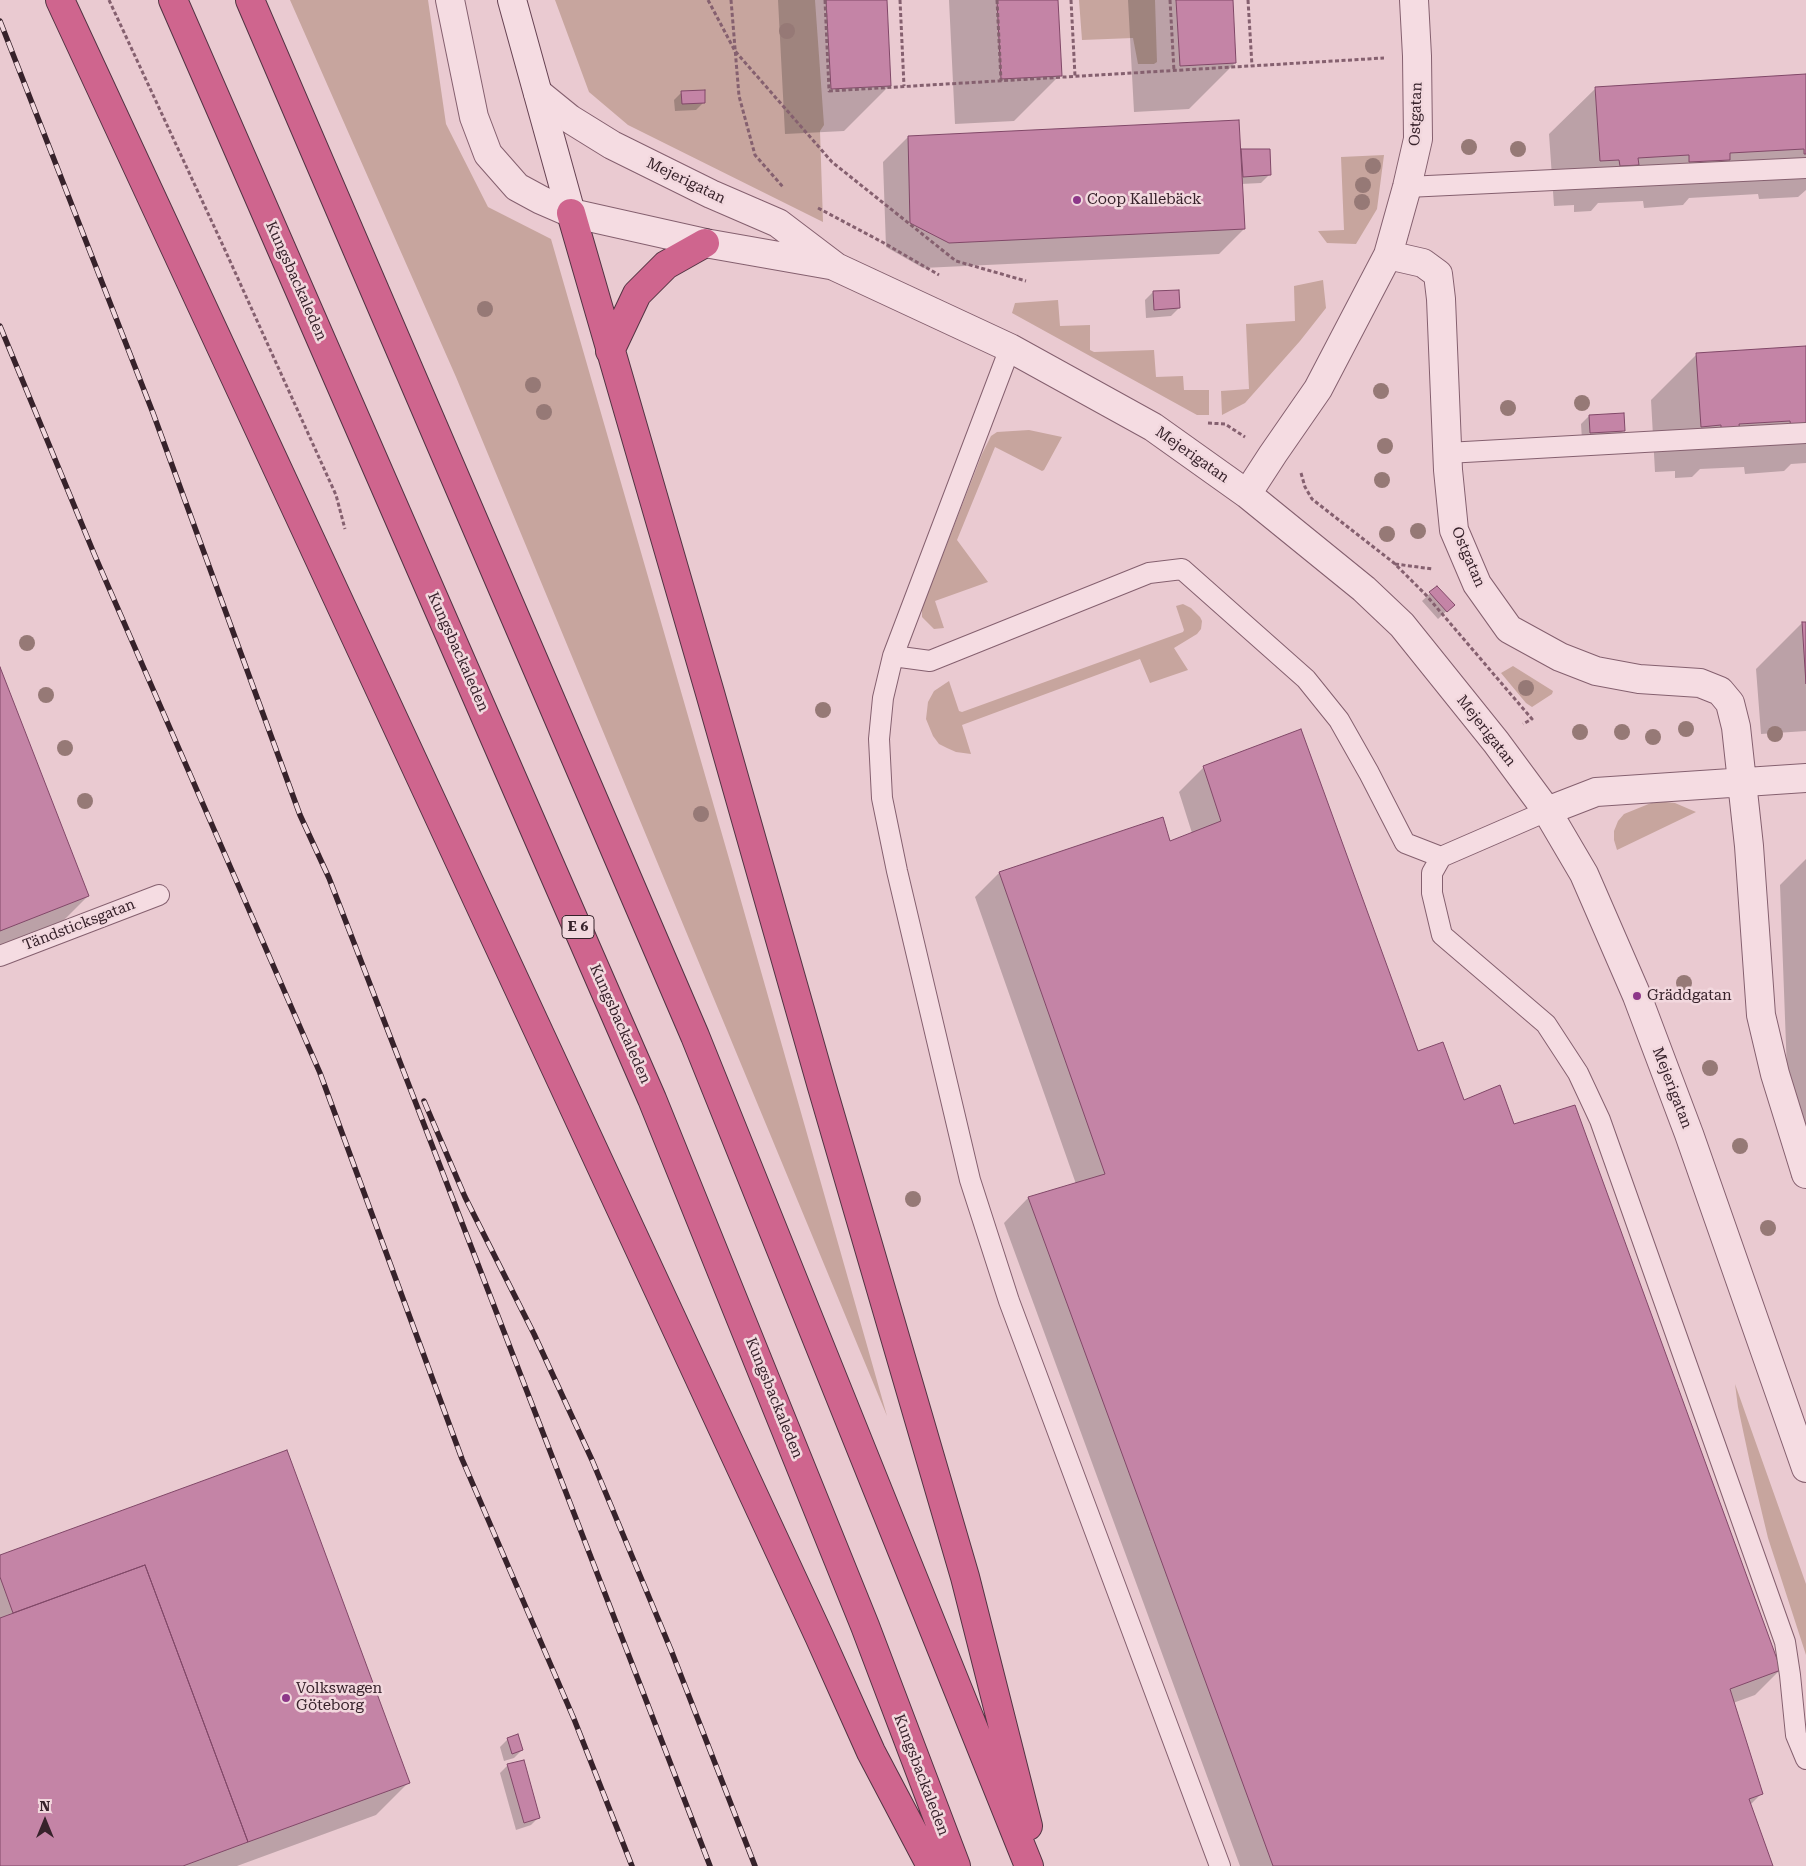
<!DOCTYPE html>
<meta charset="utf-8">
<style>
body{margin:0}
#map{position:relative;width:1806px;height:1866px;overflow:hidden;background:#eacad1;font-family:"Roboto Serif",serif}
canvas{display:block}
.north{position:absolute;left:20px;top:1796px;width:50px;height:50px;-webkit-text-stroke:4px #f2d8de;paint-order:stroke;rotate:0deg;font-size:14px;font-weight:700;line-height:20px;text-align:center;color:#37222b}
.north::after{content:'';display:block;margin:auto;width:18px;height:22px;background:#37222b;clip-path:polygon(50% 0,100% 100%,50% 72%,0 100%)}
</style>
<div id="map">
<canvas width="1806" height="1866"></canvas>
<div class="north">N</div>
</div>
<script>
const g = document.querySelector('canvas').getContext('2d');
g.lineJoin = 'round';
function fill(path, color) { g.fillStyle = color; g.fill(path, 'evenodd'); }
const poly = rows => new Path2D(rows.map(r => 'M' + r).join(''));
function strokePath(path, color, width, dash) { g.strokeStyle = color; g.lineWidth = width; g.lineCap = dash ? 'butt' : 'round'; g.setLineDash(dash || []); g.stroke(path); }
function drawText(font, color, halo, rows, align = 'center') {
  g.font = font + ' "Roboto Serif",serif'; g.lineWidth = 5; g.setLineDash([]); g.textBaseline = 'middle'; g.strokeStyle = halo; g.fillStyle = color; for (const [text, x, y, turn = 0] of rows) {
    g.save(); g.translate(x, y); g.rotate((+turn || 0) * Math.PI / 180); g.textAlign = isNaN(turn) ? turn : align; if (halo) g.strokeText(text, 0, 0); g.fillText(text, 0, 0); g.restore();
  }
}
fill(poly([
 [290,0,428,0,446,124,488,207,551,239,732,869,887,1416,456,377],
 [555,0,815,0,824,125,820,131,823,222,628,125,589,92],
 [1079,0,1155,0,1157,62,1154,64,1138,64,1133,38,1082,40],
 [1384,155,1377,209,1356,244,1327,243,1318,231,1344,230,1341,157],
 [1323,280,1326,308,1300,341,1245,403,1222,415,1221,391,1249,389,1246,324,1295,321,1294,286],
 [1058,300,1060,326,1090,325,1090,350,1094,352,1154,350,1156,377,1183,376,1184,390,1209,390,1209,415,1197,415,1012,313,1015,303],
 [1029,430,1062,437,1044,470,1042,471,995,447,957,540,988,582,935,601,944,628,934,629,922,617,922,608,982,454,991,436,997,432],
 [1183,604,1191,608,1200,617,1202,621,1201,629,1197,634,1174,648,1188,670,1150,683,1140,659,962,725,971,754,956,752,947,748,939,744,933,736,926,719,928,702,934,691,949,681,959,711,962,712,1183,632,1184,630,1176,606],
 [1513,666,1553,691,1552,694,1532,707,1526,703,1501,673],
 [1656,801,1675,803,1696,812,1617,850,1614,840,1614,831,1618,821,1624,814],
 [1735,1384,1806,1584,1806,1655,1768,1538,1750,1463,1738,1407]
]), '#c7a59e');
fill(poly([
 [778,0,885,0,890,85,844,131,785,134],
 [949,0,1056,0,1060,75,1014,121,955,124],
 [1128,0,1232,0,1235,63,1189,109,1134,112],
 [1806,75,1806,190,1798,197,1759,199,1758,194,1689,198,1683,205,1644,208,1643,201,1598,203,1591,211,1574,212,1574,205,1554,206,1549,134,1596,88],
 [682,92,704,102,696,110,675,111,674,100],
 [908,137,1240,151,1268,150,1269,175,1261,183,1241,184,1244,229,1219,254,923,268,886,247,883,162],
 [1153,292,1179,308,1171,316,1146,318,1145,300],
 [1806,347,1806,463,1791,464,1784,471,1745,474,1744,467,1700,469,1692,477,1675,478,1675,471,1655,472,1651,400,1697,354],
 [1589,416,1623,431,1615,439,1582,440,1581,424],
 [1437,587,1453,605,1438,619,1422,601],
 [1802,623,1806,623,1806,731,1761,734,1756,669],
 [0,670,88,896,42,942,0,958],
 [1204,767,1417,1052,1464,1101,1513,1126,1780,1670,1755,1695,1733,1703,1762,1793,1750,1805,1772,1866,1240,1866,1004,1223,1028,1198,1076,1184,975,897,999,873,1170,842,1192,833,1179,792],
 [1806,859,1806,1177,1791,1178,1780,885],
 [286,1451,408,1783,376,1815,237,1866,0,1866,0,1557],
 [508,1739,522,1750,514,1758,504,1761,500,1747],
 [508,1765,539,1817,531,1825,516,1830,500,1773]
]), '#0003');
const building = poly([
 [826,0,887,0,891,86,831,89,826,0],
 [997,0,1058,0,1062,76,1001,79,997,0],
 [1176,0,1233,0,1236,63,1180,66,1176,0],
 [1806,74,1806,154,1804,154,1804,149,1730,153,1730,160,1689,162,1689,155,1638,158,1639,165,1620,166,1619,160,1600,161,1595,87,1806,74],
 [705,90,705,103,682,104,681,91,705,90],
 [1239,120,1245,229,949,243,910,223,908,136,1239,120],
 [1241,149,1270,149,1271,175,1243,177,1241,149],
 [1179,290,1180,308,1154,310,1153,291,1179,290],
 [1806,346,1806,427,1791,428,1790,421,1739,424,1740,431,1721,432,1721,425,1701,427,1696,353,1806,346],
 [1624,413,1625,431,1590,433,1589,415,1624,413],
 [1437,586,1455,605,1447,612,1429,592,1437,586],
 [1802,622,1806,622,1806,684,1802,622],
 [0,667,89,896,0,931,0,667],
 [1301,729,1418,1051,1443,1042,1464,1100,1500,1085,1514,1124,1575,1105,1781,1670,1730,1689,1763,1794,1749,1799,1773,1866,1273,1866,1028,1197,1105,1174,999,872,1163,817,1170,841,1221,821,1203,766,1301,729],
 [287,1450,410,1783,248,1842,145,1565,13,1613,0,1577,0,1555,287,1450],
 [145,1565,248,1842,183,1866,0,1866,0,1618,145,1565],
 [518,1734,523,1750,512,1754,507,1738,518,1734],
 [524,1760,540,1818,524,1823,507,1764,524,1760]
]);
fill(building, '#c484a6');
strokePath(building, '#814868', 1);
const lane = poly([
 [1407,187,1806,168],
 [1010,348,893,656,883,698,879,739,882,798,897,871,970,1180,1009,1301,1220,1866],
 [1447,453,1806,433],
 [893,656,930,661,1149,573,1182,569,1306,679,1339,720,1369,773,1405,843,1441,857],
 [1547,811,1441,857,1432,873,1432,893,1442,935,1546,1024,1578,1073,1600,1120,1785,1642,1790,1675,1796,1735,1806,1759],
 [0,956,159,895]
]);
const street = poly([
 [450,0,474,117,488,154,517,187,541,200,571,213,705,243,830,265],
 [538,93,570,119,612,145,711,194,778,223,836,267,1010,348,1153,427,1247,494,1364,589,1402,625,1496,742,1547,811,1584,874,1637,996,1689,1134,1806,1468],
 [1388,255,1423,263,1438,274,1441,299,1448,470,1454,530,1477,584,1509,629,1560,657,1596,671,1639,679,1700,683,1720,691,1730,703,1736,727,1749,846,1761,1015,1775,1074,1806,1174],
 [1247,494,1273,454,1318,389,1388,255,1407,187,1418,139,1417,56,1414,0],
 [1547,811,1596,792,1806,778]
]);
const secondary = poly([
 [512,0,571,213]
]);
const highway = poly([
 [60,0,819,1636,871,1752,931,1866],
 [173,0,652,1099,865,1626,956,1866],
 [250,0,695,1036,1029,1866],
 [571,213,710,693,822,1087,965,1577,1028,1826],
 [610,351,637,294,666,265,705,243]
]);
strokePath(lane, '#85606f', 22);
strokePath(street, '#85606f', 30);
strokePath(secondary, '#674353', 30);
strokePath(highway, '#533343', 30);
strokePath(poly([
 [109,0,225,250,336,495,345,529],
 [708,0,735,51,832,162,956,261,1026,281],
 [731,0,739,96,755,155,783,187],
 [825,0,829,91,1384,58],
 [900,0,904,86],
 [997,0,1001,81],
 [1071,0,1075,76],
 [1170,0,1174,71],
 [1248,0,1252,66],
 [818,208,884,243,939,275],
 [1208,423,1225,424,1245,437],
 [1301,473,1305,487,1312,499,1394,563,1426,595,1532,719,1523,724],
 [1395,564,1433,569]
]), '#85606f', 3, [4, 2.5]);
strokePath(lane, '#f5dce2', 20);
strokePath(street, '#f5dce2', 28);
strokePath(secondary, '#f5dce2', 28);
strokePath(highway, '#cf658e', 28);
const rail = poly([
 [0,21,153,413,300,815,329,878,710,1866],
 [0,326,95,556,320,1073,462,1459,574,1719,632,1866],
 [424,1101,465,1197,534,1334,592,1460,671,1650,755,1866]
]);
strokePath(rail, '#37222b', 5.5);
strokePath(rail, '#f2d8de', 4, [11]);
g.fillStyle = '#967976';
for (const [x, y] of [
 [787,31],
 [1469,147],
 [1518,149],
 [1373,166],
 [1363,185],
 [1362,202],
 [485,309],
 [533,385],
 [1381,391],
 [1582,403],
 [1508,408],
 [544,412],
 [1385,446],
 [1382,480],
 [1418,531],
 [1387,534],
 [27,643],
 [1526,688],
 [46,695],
 [823,710],
 [1686,729],
 [1580,732],
 [1622,732],
 [1775,734],
 [1653,737],
 [65,748],
 [85,801],
 [701,814],
 [1684,983],
 [1710,1068],
 [1740,1146],
 [913,1199],
 [1768,1228]
]) { g.beginPath(); g.arc(x, y, 8, 0, 2 * Math.PI); g.fill(); }
for (const [x, y, r, color] of [
 [1077,200,5,"#8d3789"],
 [1637,996,5,"#8d3789"],
 [286,1698,5,"#8d3789"]
]) { const dot = new Path2D(); dot.arc(x, y, r, 0, 2 * Math.PI); g.fillStyle = color; g.fill(dot); strokePath(dot, '#f2d8de', 2); }
for (const [x, y, w] of [
 [578,927,32]
]) { const box = new Path2D(); box.roundRect(x - w / 2, y - 11.5, w, 23, 4); g.fillStyle = '#f2d8de'; g.fill(box); strokePath(box, '#37222b', 1); }
drawText('bold 14px', '#37222b', null, [
 ["E 6",578,927]
]);
drawText('15px', '#37222b', '#f2d8de', [
 ["Ostgatan",1416,114,-88],
 ["Mejerigatan",686,181,26],
 ["Kungsbackaleden",296,281,66],
 ["Mejerigatan",1192,455,35],
 ["Ostgatan",1468,557,67],
 ["Kungsbackaleden",458,652,66],
 ["Mejerigatan",1486,731,52],
 ["Tändsticksgatan",79,925,-21],
 ["Kungsbackaleden",620,1024,66],
 ["Mejerigatan",1672,1088,69],
 ["Kungsbackaleden",774,1398,68],
 ["Kungsbackaleden",921,1775,69]
]);
drawText('15px', '#37222b', '#f2d8de', [
 ["Coop Kallebäck",1087,200],
 ["Gräddgatan",1647,996],
 ["Volkswagen",296,1689],
 ["Göteborg",296,1706]
], 'left');
</script>
